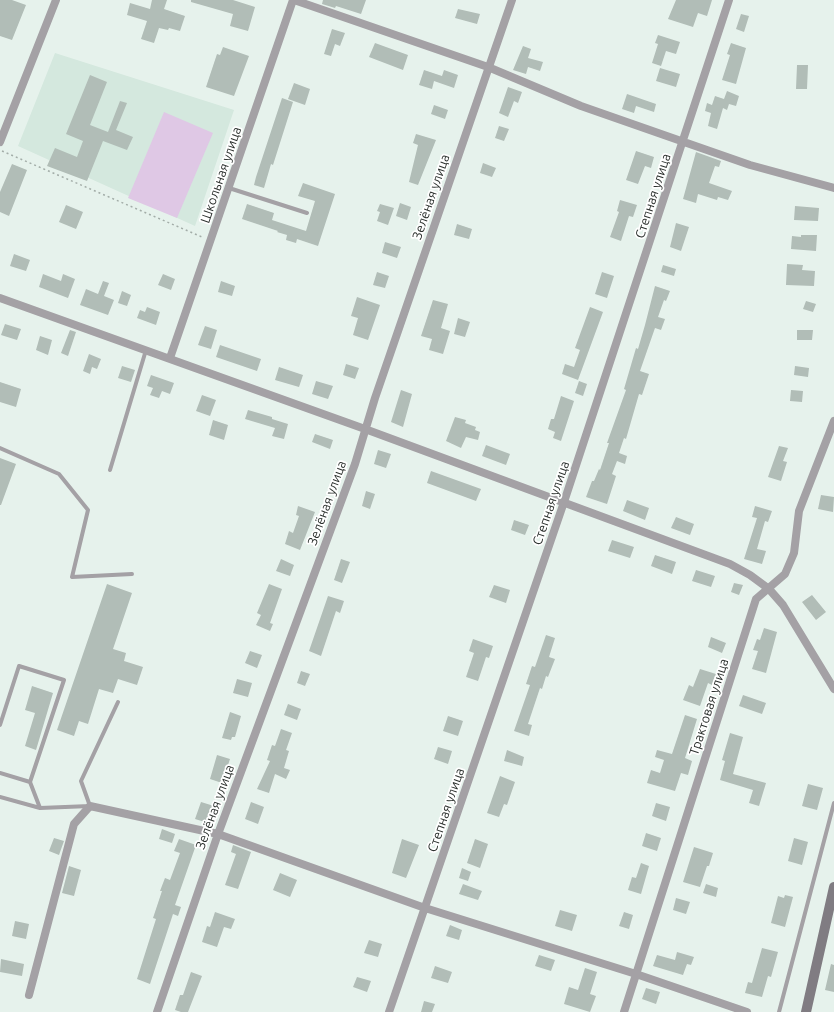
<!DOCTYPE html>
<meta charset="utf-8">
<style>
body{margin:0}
canvas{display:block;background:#e6f2ec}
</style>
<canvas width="834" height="1012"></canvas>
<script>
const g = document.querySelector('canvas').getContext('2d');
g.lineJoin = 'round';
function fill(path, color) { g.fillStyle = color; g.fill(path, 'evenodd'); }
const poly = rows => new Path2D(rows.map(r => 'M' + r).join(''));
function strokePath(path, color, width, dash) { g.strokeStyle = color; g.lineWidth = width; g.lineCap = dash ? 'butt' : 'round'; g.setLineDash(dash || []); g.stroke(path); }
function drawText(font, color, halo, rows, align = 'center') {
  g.font = font + ' Ubuntu,sans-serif'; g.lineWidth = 3.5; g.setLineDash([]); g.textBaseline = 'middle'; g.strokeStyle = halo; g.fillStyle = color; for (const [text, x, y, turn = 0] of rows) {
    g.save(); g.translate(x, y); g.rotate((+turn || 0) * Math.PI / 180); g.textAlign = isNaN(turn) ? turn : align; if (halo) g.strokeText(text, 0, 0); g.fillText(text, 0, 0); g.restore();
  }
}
fill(poly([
 [55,53,234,110,195,226,18,146]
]), '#d4e8de');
fill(poly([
 [164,112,213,133,177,218,128,198]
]), '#dfc8e5');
fill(poly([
 [0,0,12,0,26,5,12,40,0,36],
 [152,0,167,0,164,9,185,16,180,31,169,28,168,30,159,28,154,43,141,39,147,21,127,15,130,3,150,9],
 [191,0,233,0,255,7,248,31,230,26,233,14,191,2],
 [323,0,366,0,361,14,336,6,335,8,322,4],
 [676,0,712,0,707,16,698,13,693,27,668,19],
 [458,9,480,14,477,24,455,18],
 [741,14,749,16,744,32,736,29],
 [332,29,345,33,340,46,335,44,331,56,324,54],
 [658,35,680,42,676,54,666,51,661,66,652,63,658,44,655,43],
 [375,43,408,55,403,70,369,57],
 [731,43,746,48,736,84,722,80,730,55,727,54],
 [523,46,531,49,528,58,543,62,540,71,528,67,526,74,513,70],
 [223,47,249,56,234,96,206,87,217,54,220,55],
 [797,65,808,65,807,89,796,89],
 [660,68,680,74,676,87,656,81],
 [424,70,442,76,444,70,458,75,454,88,434,81,432,89,419,85],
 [90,75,107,82,90,125,108,132,120,101,127,103,116,130,133,137,127,150,103,141,87,181,47,166,55,148,77,157,83,141,66,134],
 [294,83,310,89,305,105,288,99],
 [508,87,522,92,518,103,514,101,508,117,499,113],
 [727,91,739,96,736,106,729,104,727,110,723,108,717,129,708,126,711,113,705,111,707,103,712,105,715,96,724,99],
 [627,94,656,104,654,112,636,106,634,113,622,109],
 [282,98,293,102,273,165,271,164,264,188,254,185,256,177],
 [434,105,448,110,445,119,431,114],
 [499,126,509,129,504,141,495,138],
 [416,134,436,140,418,185,409,182,418,145,413,143],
 [636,151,654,157,651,168,645,166,638,184,626,180],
 [696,152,721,161,719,167,715,166,709,183,732,191,728,200,718,197,717,200,698,194,696,203,683,199],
 [483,163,496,168,492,177,480,173],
 [12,164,27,170,9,216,0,212,0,192],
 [303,183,335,194,318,246,297,239,296,243,286,240,287,235,277,232,278,231,242,219,247,204,274,213,272,220,306,231,315,201,298,196],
 [620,200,637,205,633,217,629,216,621,241,610,237,619,212,617,211],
 [400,203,411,207,407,220,396,216],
 [380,204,394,208,388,225,377,221,380,212,377,211],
 [66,205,83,212,76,229,59,222],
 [795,206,819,208,818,221,794,220],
 [676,223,689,227,681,251,670,247],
 [457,224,472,229,469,239,454,235],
 [801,235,817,235,816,251,791,249,792,236,801,237],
 [385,242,401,247,397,258,382,253],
 [14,254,30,260,26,271,10,266],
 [787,264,803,265,802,270,815,271,814,286,786,285],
 [663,265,676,269,674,276,661,272],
 [377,272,389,276,385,288,373,285],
 [602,272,614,276,607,298,595,294],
 [43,274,61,281,63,274,75,279,68,298,39,287],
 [163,274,175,279,171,290,158,285],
 [103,281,109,283,104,296,114,300,108,315,80,305,86,289,98,294],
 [221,281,235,286,232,296,218,292],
 [655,286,670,291,666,301,664,300,658,317,665,319,661,330,655,328,640,371,649,374,642,395,639,394,626,439,624,438,619,453,627,456,625,464,617,461,612,474,616,476,607,504,586,497,592,481,594,481,599,469,600,470,609,443,607,443,626,390,624,389,636,348,638,349,645,325],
 [122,291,131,295,127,306,118,303],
 [357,297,380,305,368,340,353,335,358,318,351,316],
 [433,300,448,304,441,328,450,331,443,354,429,350,432,339,421,336],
 [806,301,816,304,813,312,803,309],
 [147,307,160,312,156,325,137,318,140,310,145,312],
 [590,307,603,312,578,380,562,374,565,364,574,367,580,350,575,348],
 [458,318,470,322,465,337,454,334],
 [5,324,21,329,17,340,1,335],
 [205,326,217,330,211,349,198,345],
 [70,330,76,332,68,356,61,353],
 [797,330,813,330,812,340,797,340],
 [40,336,52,340,48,355,36,350],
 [220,345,261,359,257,371,216,357],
 [89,354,101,359,97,369,92,367,90,374,83,371],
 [346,364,359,368,355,379,343,375],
 [122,366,135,370,131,382,118,378],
 [795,366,809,368,808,377,794,375],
 [279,367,303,375,299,387,275,380],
 [151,375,174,383,170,394,162,391,159,398,150,395,153,388,147,386],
 [316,381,333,386,328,399,312,394],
 [579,381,587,384,583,396,575,393],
 [0,382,21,389,16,407,0,402],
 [401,390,412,394,403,427,391,422],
 [791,390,803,391,802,402,790,401],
 [202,395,216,400,210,416,196,411],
 [561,396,574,401,561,441,553,438,555,432,548,429,551,419,554,419],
 [248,410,272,417,272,419,288,424,284,439,272,436,275,428,245,419],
 [455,417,466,420,465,423,476,427,475,430,480,432,478,440,466,437,461,448,446,441],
 [213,420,228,425,224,440,209,435],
 [315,434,333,440,330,449,312,442],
 [486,445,510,454,506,465,482,456],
 [779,446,788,448,783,461,787,462,781,481,768,477],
 [378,450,391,454,386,468,374,464],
 [0,458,16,464,1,505,0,505],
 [431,471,481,489,476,501,427,483],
 [366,491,375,494,370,509,362,506],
 [821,495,834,497,833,512,818,509],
 [627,500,649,508,645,520,623,511],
 [298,506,315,512,300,550,285,544,289,531,293,533,299,516,296,515],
 [755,506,772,511,768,522,765,521,757,549,766,551,762,564,744,559,757,518,752,517],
 [676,517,694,524,690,535,671,528],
 [514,520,529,525,525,535,511,530],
 [612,540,634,547,630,558,608,551],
 [655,555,676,562,672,574,651,566],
 [281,559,294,565,290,576,276,571],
 [341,559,350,562,342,583,334,580],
 [696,570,715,576,711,587,692,581],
 [734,583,743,585,739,595,731,592],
 [107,584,132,593,113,649,126,653,124,661,143,667,137,685,118,679,113,693,99,689,88,724,79,721,74,736,57,730],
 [269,584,282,589,270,623,273,624,270,631,256,625,261,615,257,613],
 [494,585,510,590,506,603,489,597],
 [812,595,826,612,816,620,802,602],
 [328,596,344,601,340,613,336,611,321,656,309,651],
 [764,628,777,632,766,673,752,669,758,651,753,650,757,639,760,640],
 [546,635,555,638,549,657,555,659,548,677,546,676,542,689,540,688,528,724,532,725,529,736,514,731,530,685,526,684,532,666,535,667],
 [711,637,726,643,722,653,708,647],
 [473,639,493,646,489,658,486,657,478,681,466,677,474,653,469,651],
 [250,651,262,655,257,668,245,663],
 [700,669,716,674,712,685,708,683,700,706,683,700,689,685,693,687],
 [301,671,310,674,305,686,297,683],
 [237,679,252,683,248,697,233,693],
 [32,686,53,693,36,750,25,746,35,713,25,710],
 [743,695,766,703,762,714,739,706],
 [288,704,301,709,297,720,284,715],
 [230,712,241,716,235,737,232,737,231,740,222,738],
 [685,715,697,719,685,758,692,761,688,775,681,773,675,791,647,783,651,770,660,773,664,760,655,757,657,750,672,754],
 [448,716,463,721,458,736,443,731],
 [281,729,292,733,286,750,289,751,284,768,290,770,286,779,275,774,269,793,257,789,270,761,267,760,272,745,275,746],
 [730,733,743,737,733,774,766,783,759,806,749,803,753,790,720,780,725,761,722,760],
 [438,747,452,751,448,764,434,759],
 [507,750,524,757,522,766,504,761],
 [217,755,230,759,222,783,210,779],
 [500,776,515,782,507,805,504,804,499,817,487,813],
 [808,784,823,788,817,810,802,806],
 [201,802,214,806,208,823,195,819],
 [251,802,264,807,258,824,245,819],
 [656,803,670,807,666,821,652,816],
 [162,829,175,834,172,843,159,839],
 [646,833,661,838,657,851,642,846],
 [54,838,64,841,59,855,49,851],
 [794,838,808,842,802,865,788,861],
 [179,839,196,845,175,905,181,907,178,916,173,914,150,984,137,979,156,919,153,918,162,891,160,891,165,878,170,880,180,853,174,851],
 [402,839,419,845,406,878,392,873],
 [475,839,488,844,480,868,467,863],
 [233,845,251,852,238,889,225,885,236,854,231,852],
 [694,847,713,853,709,866,707,866,700,887,683,882],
 [641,863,649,866,641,894,628,890,632,877,636,878],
 [69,866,81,870,74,896,62,893],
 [462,868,471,872,468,881,459,878],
 [280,873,297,880,290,897,273,890],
 [463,884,482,891,478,900,459,894],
 [706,884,718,888,716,897,703,893],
 [785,895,793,897,785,927,771,923,778,896,784,898],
 [676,898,690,902,686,914,673,910],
 [560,910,577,915,572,931,555,926],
 [215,912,235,919,231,929,224,927,217,947,202,942,207,926,210,927],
 [624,912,633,915,629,929,619,926],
 [15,921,29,924,26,939,12,936],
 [450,925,462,930,459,940,446,936],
 [369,940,382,944,378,957,364,953],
 [762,948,778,952,771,977,768,976,762,997,745,993,748,982,752,983],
 [677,952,694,957,691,965,687,964,683,975,653,966,657,955,675,960],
 [539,955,555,960,551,971,535,966],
 [1,959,24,964,22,976,0,972],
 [831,964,834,965,834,992,825,990],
 [435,966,452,972,448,983,431,978],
 [585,968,597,972,590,994,596,996,590,1012,564,1004,569,987,578,990],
 [191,972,202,976,188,1012,181,1012,175,1010,180,995,183,995],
 [357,977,371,981,367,992,353,987],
 [646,988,660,992,656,1004,642,999],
 [424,1001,435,1004,432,1012,421,1012]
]), '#b1bdb7');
strokePath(poly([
 [2,151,202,237]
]), '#a3ada8', 1.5, [2, 3]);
strokePath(poly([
 [229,188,307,213],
 [0,448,59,474,88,510,72,577,132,574],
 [110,470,146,350],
 [0,725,19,666,64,680,30,782,40,808],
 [0,773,30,782],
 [0,797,40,808,90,806,81,781,118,702],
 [779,1012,834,803]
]), '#a4a1a5', 4);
strokePath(poly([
 [294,0,488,67,581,106,684,142,750,165,834,188],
 [0,142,56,0],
 [0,298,365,429,730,564,750,575,769,589,783,605,834,689],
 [170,358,293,0],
 [29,995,74,824,90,806,218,834,425,908,636,974,747,1012],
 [157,1012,218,834,355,464,375,398,512,0],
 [389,1012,564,502,729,0],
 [624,1012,756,599,785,574,794,553,799,511,834,421]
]), '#a4a1a5', 8);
strokePath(poly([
 [806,1012,834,887]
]), '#807c82', 10);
drawText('13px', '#2b302d', '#fff', [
 ["Школьная улица",221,175,-71],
 ["Степная улица",653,196,-72],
 ["Зелёная улица",431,197,-71],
 ["Зелёная улица",327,503,-70],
 ["Степная улица",551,503,-71],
 ["Трактовая улица",709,707,-72],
 ["Зелёная улица",215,807,-70],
 ["Степная улица",446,810,-71]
]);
</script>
